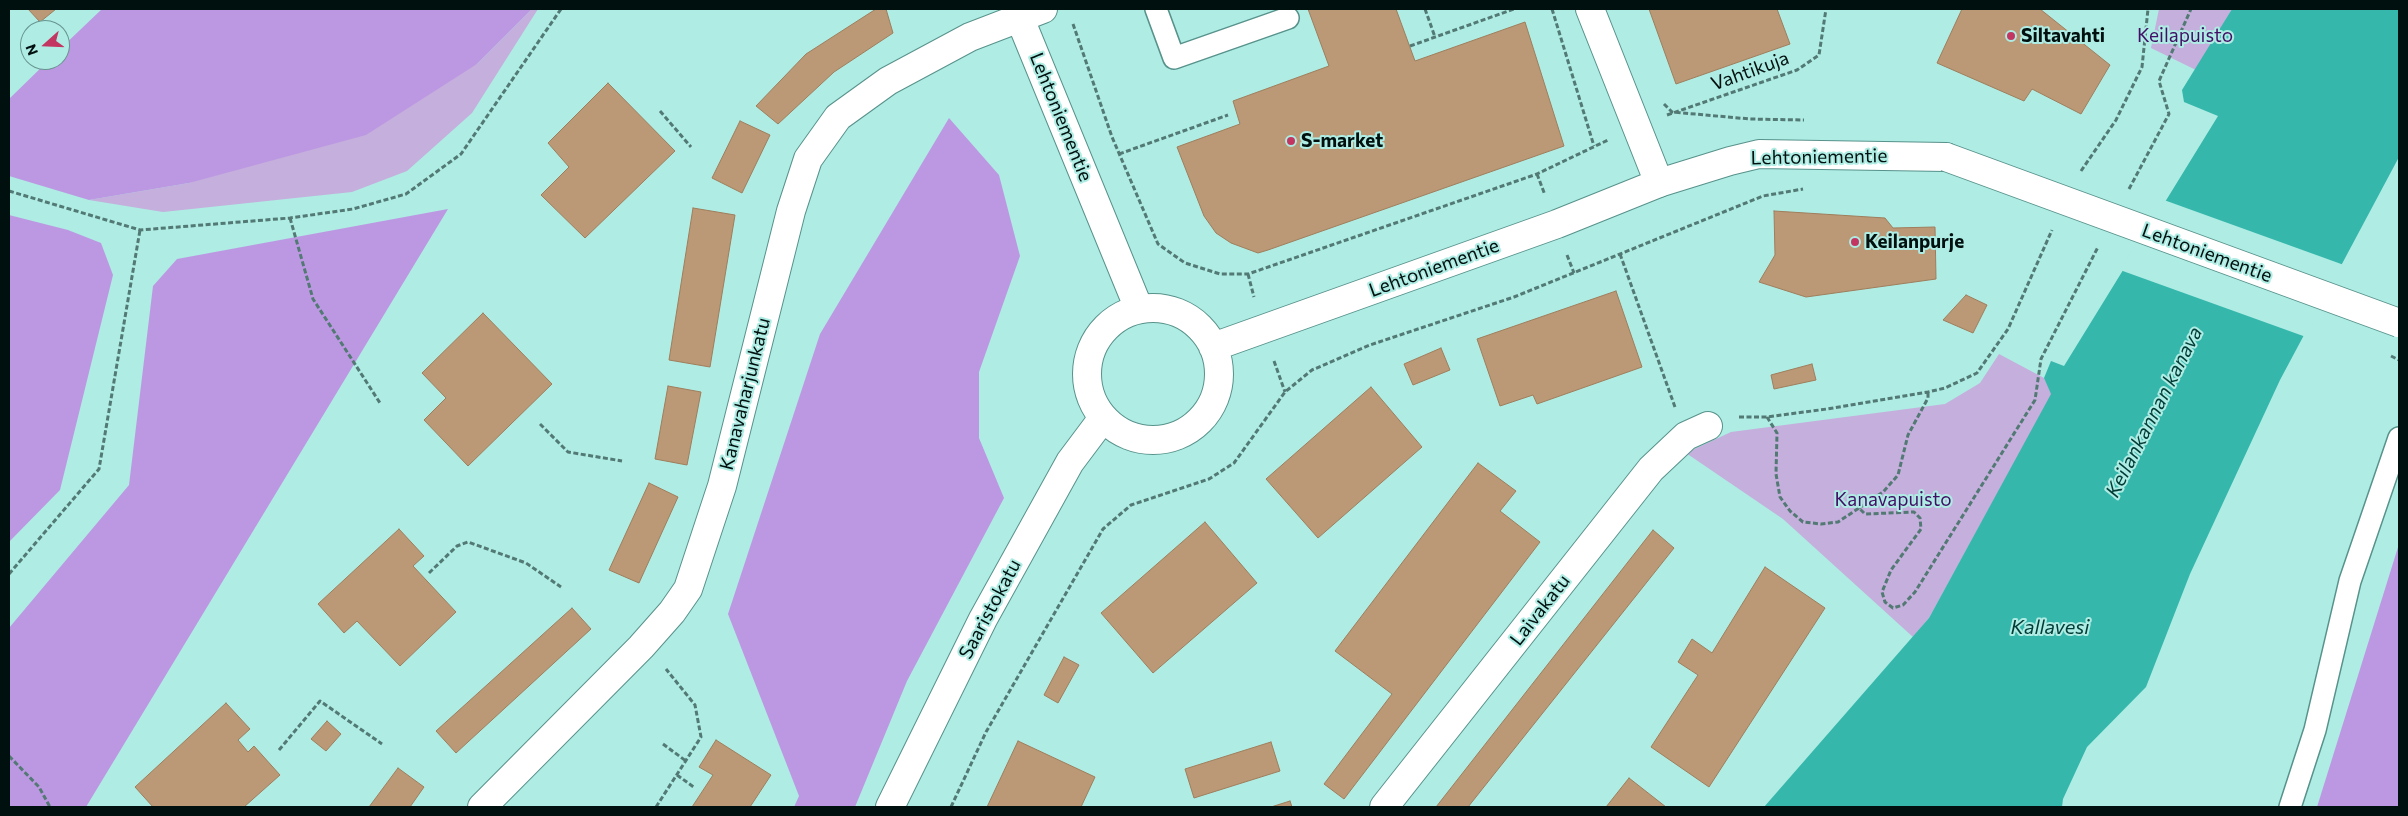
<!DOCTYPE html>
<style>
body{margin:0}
#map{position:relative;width:2408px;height:816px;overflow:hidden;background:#aeece4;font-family:Commissioner,sans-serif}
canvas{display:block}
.frame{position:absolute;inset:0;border:10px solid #00100e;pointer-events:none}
.north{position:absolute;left:20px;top:20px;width:50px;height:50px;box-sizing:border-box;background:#aeece4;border:1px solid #68948e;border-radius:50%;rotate:250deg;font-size:14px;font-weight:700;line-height:20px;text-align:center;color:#00100e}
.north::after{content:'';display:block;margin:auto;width:18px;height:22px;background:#c43662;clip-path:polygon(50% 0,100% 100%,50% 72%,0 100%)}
</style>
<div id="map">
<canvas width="2408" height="816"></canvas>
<div class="frame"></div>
<div class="north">N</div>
</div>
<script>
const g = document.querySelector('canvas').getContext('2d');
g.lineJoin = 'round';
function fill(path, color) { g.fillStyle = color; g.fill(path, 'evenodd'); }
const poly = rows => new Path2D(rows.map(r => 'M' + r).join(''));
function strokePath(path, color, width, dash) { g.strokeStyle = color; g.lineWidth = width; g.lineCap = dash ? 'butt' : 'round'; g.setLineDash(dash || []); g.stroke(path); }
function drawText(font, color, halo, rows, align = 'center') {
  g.font = font + ' Commissioner,sans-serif'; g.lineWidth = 4; g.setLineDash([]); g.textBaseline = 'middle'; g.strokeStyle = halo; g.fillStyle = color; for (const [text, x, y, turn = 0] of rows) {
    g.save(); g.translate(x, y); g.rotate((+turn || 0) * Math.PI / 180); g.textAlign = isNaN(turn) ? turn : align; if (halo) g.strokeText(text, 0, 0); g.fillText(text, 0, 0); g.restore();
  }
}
fill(poly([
 [532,9,538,9,472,113,407,171,352,192,163,212,89,200,189,183,477,64],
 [2159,9,2232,9,2196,70,2151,48],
 [1999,354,2044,378,2052,394,1929,618,1913,637,1783,519,1686,453,1731,432,1945,404,1980,383]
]), '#c5afdc');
fill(poly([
 [102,9,532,9,477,64,366,135,189,183,89,200,9,176,9,99,49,60,60,60,60,49],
 [949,118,999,175,1020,256,979,372,979,438,1004,498,907,681,855,807,794,807,799,796,728,614,820,334],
 [448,209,86,807,9,807,9,628,129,485,153,286,177,259],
 [9,215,68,230,101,243,113,275,60,490,9,542],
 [2399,544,2399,807,2317,807]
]), '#bd98e2');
fill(poly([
 [2232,9,2399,9,2399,157,2280,380,2190,574,2146,687,2087,747,2063,799,2062,807,1764,807,1929,618,2051,394,2044,378,2051,361,2064,366,2218,116,2184,102,2182,90]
]), '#36b7ac');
fill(poly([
 [2164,200,2344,265,2306,337,2120,270]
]), '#aeece4');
const building = poly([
 [28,9,56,9,40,22,28,9],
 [876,9,886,9,893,33,834,72,778,124,756,106,806,54,876,9],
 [1308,9,1396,9,1415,61,1525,22,1564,146,1268,250,1258,253,1231,243,1216,233,1204,216,1177,147,1240,124,1233,101,1329,66,1308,9],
 [1649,9,1777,9,1790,44,1676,84,1649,9],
 [1962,9,2040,9,2110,65,2081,114,2032,89,2024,101,1937,63,1962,9],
 [608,83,675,151,585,238,541,195,569,167,548,143,608,83],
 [740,121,770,135,742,193,712,178,740,121],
 [693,208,735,215,710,367,669,360,693,208],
 [1774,211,1885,218,1893,228,1935,227,1936,279,1806,297,1759,282,1775,255,1774,211],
 [1616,291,1642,367,1537,404,1533,395,1500,406,1477,339,1616,291],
 [1966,295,1987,305,1973,333,1943,320,1966,295],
 [483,313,552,384,468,466,424,420,446,398,422,373,483,313],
 [1441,348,1450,370,1413,385,1404,364,1441,348],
 [1812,364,1816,380,1774,389,1771,375,1812,364],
 [668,386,701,392,687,465,655,459,668,386],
 [1371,387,1422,447,1318,538,1266,479,1371,387],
 [1478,463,1516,491,1500,511,1540,542,1344,799,1324,784,1392,694,1335,651,1478,463],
 [649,483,678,497,639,583,609,570,649,483],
 [1205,522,1257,583,1153,673,1101,613,1205,522],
 [399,529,424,556,413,566,456,612,400,666,357,621,344,633,318,604,399,529],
 [1653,530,1674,548,1468,807,1436,807,1653,530],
 [1765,567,1825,608,1709,787,1651,747,1698,675,1678,662,1692,639,1712,653,1765,567],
 [572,608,591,629,456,753,436,731,572,608],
 [1064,657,1079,665,1058,703,1044,695,1064,657],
 [226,703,250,729,238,740,248,752,254,746,280,775,244,807,153,807,135,787,226,703],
 [327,721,341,734,326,751,311,739,327,721],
 [716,740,771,775,750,807,692,807,713,775,699,767,716,740],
 [1018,741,1095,777,1081,807,987,807,1018,741],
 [1271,742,1280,771,1194,798,1185,769,1271,742],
 [398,768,424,787,410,807,369,807,398,768],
 [1629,778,1666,807,1606,807,1629,778],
 [1290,801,1292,807,1271,807,1290,801]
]);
fill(building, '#bb9976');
strokePath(building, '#9f7d5b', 1);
const service = poly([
 [1156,9,1174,58,1288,18],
 [2290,807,2315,730,2350,581,2399,438]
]);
const minor = poly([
 [1590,9,1659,183],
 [482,807,641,647,672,612,688,589,722,486,791,211,808,159,838,117,888,81,970,37,1043,9],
 [1384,807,1651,469,1686,436,1708,426]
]);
const tertiary = poly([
 [1016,9,1139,309]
]);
const secondary = poly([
 '1087 374a66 66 0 1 1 132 0a66 66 0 1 1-132 0Z',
 [1213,347,1557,224,1659,183,1730,161,1759,154,1946,157],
 [890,807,983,619,1070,462,1103,418]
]);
strokePath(service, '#57928b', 24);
strokePath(minor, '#57928b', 30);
strokePath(tertiary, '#57928b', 30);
strokePath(secondary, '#57928b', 30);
strokePath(poly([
 [1425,9,1435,37],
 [1552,9,1594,146],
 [1073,24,1112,137,1158,244,1185,263,1220,274,1248,274,1537,174,1608,140],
 [1410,46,1514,9],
 [1664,104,1672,112,1750,119,1804,120],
 [660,111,691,147],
 [1667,115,1797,70,1819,55,1826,9],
 [1119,154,1228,115],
 [2081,171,2116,120,2142,67,2148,9],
 [1537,174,1545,195],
 [2129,189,2169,114,2159,81,2191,9],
 [9,191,140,230,290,218,353,209,406,194,461,154,561,9],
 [290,218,313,299,380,403],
 [1620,254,1675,407],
 [1567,255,1574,273],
 [1248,274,1254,297],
 [1274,361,1285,392],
 [1739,417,1767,417,1827,409,1928,392,1945,388,1977,373,2008,329,2052,230],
 [1767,417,1777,433,1776,474,1780,497,1790,511,1803,522,1821,524,1838,522,1859,508,1865,514,1914,512,1920,518,1921,529,1891,570,1882,592,1885,602,1893,608,1903,605,1915,592,2035,400,2041,359,2098,247],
 [540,424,568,452,622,461],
 [1859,508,1883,492,1898,475,1908,435,1928,398,1928,392],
 [429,573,457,546,468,542,526,563,561,587],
 [9,574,99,469,140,230],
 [663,744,686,761],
 [279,750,320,701,382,744],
 [9,756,39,787,50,807],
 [677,775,695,788],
 [656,807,701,737,695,705,666,669],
 [951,807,986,732,1103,529,1131,505,1209,479,1234,463,1285,392,1312,370,1370,345,1514,297,1763,196,1803,189]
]), '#537974', 3, [5, 2.5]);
strokePath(service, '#fff', 21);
strokePath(minor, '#fff', 28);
strokePath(tertiary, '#fff', 28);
strokePath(secondary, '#fff', 28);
const secondaryBridge = poly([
 [1946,157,2399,323]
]);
strokePath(secondaryBridge, '#57928b', 30, []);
strokePath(poly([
 [2391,356,2399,360]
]), '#537974', 3, [5, 2.5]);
strokePath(secondaryBridge, '#fff', 28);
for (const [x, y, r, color] of [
 [2011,36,5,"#c43662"],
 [1291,141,5,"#c43662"],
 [1855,242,5,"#c43662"]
]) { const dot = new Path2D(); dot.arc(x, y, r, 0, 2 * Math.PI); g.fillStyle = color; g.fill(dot); strokePath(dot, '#aeece4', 2); }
drawText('bold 19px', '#00100e', '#aeece4', [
 ["Siltavahti",2021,36],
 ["S-market",1301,141],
 ["Keilanpurje",1865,242]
], 'left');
drawText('19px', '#430f66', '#aeece4', [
 ["Keilapuisto",2185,36],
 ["Kanavapuisto",1893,500]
]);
drawText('19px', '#00100e', '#aeece4', [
 ["Vahtikuja",1750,71,-20],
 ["Lehtoniementie",1061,117,68],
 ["Lehtoniementie",1819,157,-1],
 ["Lehtoniementie",2207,253,20],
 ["Lehtoniementie",1434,268,-20],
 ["Kanavaharjunkatu",745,394,-76],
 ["Saaristokatu",990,609,-62],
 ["Laivakatu",1540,610,-52]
]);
drawText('italic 20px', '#003b36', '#aeece4', [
 ["Keilankannan kanava",2154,412,-63],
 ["Kallavesi",2050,627]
]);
</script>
